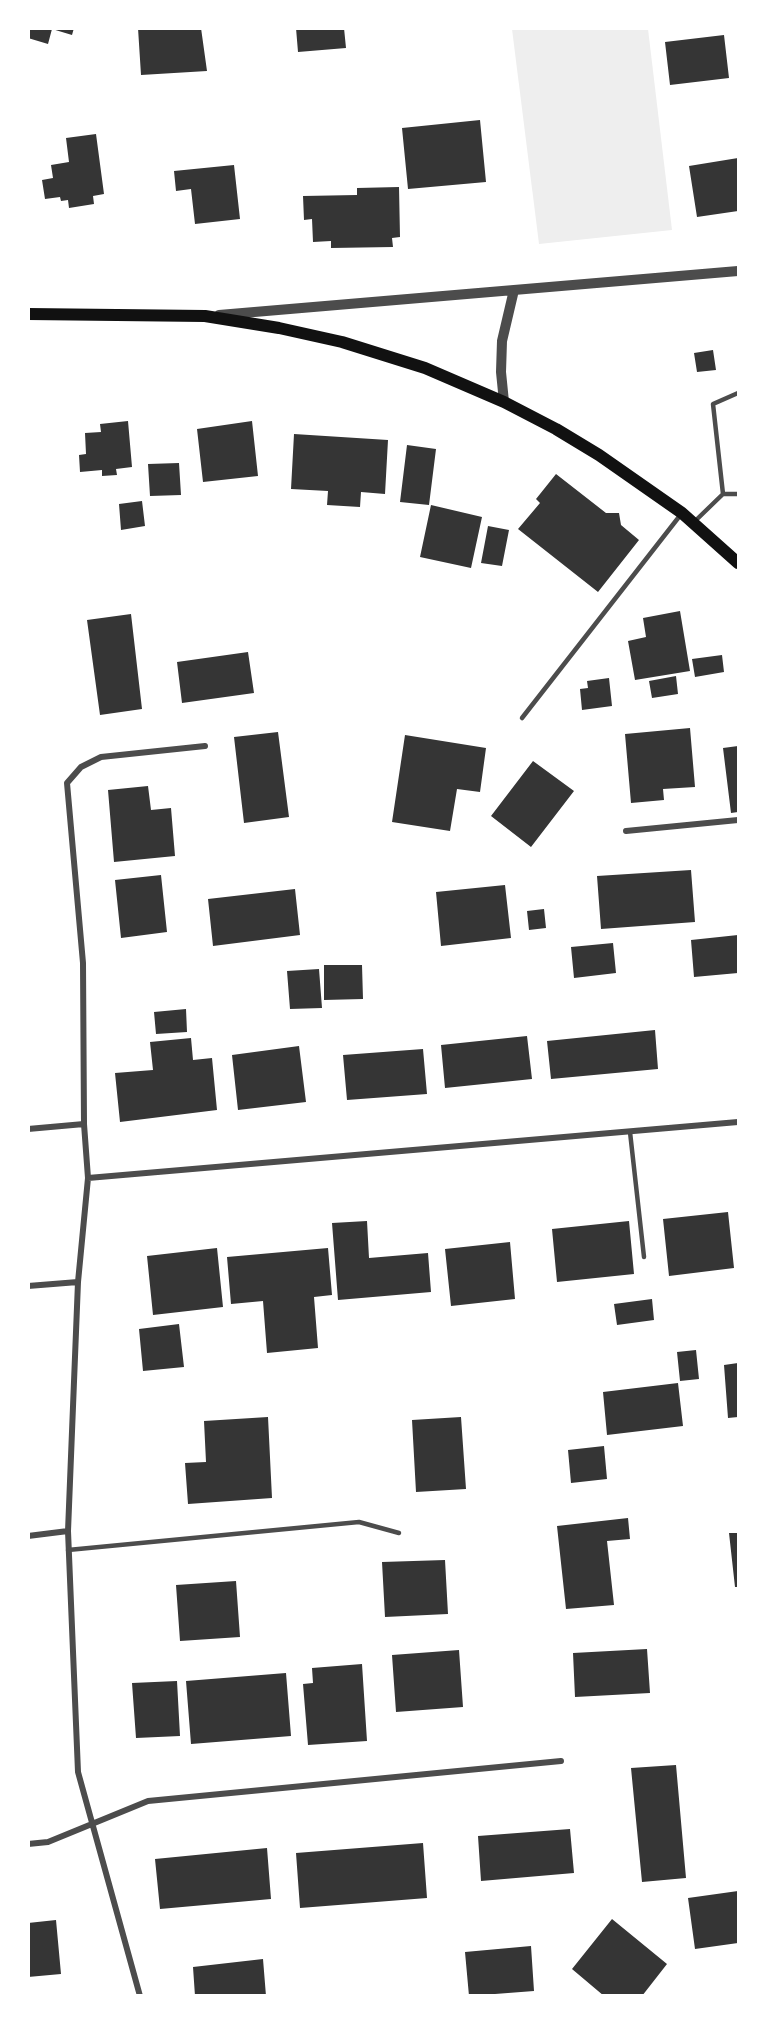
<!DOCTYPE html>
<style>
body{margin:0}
#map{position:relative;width:767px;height:2024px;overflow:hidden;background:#fff;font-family:"Source Sans 3",sans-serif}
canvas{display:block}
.frame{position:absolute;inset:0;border:30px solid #fff;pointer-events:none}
</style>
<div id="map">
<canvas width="767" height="2024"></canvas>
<div class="frame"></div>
</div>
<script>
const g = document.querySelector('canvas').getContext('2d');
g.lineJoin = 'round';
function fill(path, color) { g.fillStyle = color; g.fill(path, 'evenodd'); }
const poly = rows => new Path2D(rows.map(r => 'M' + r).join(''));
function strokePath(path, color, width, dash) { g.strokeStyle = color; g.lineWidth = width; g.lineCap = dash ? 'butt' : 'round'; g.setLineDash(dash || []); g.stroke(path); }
fill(poly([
 [512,29,648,29,672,230,539,244]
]), '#eee');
fill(poly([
 [28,28,74,28,72,35,52,29,48,44,28,38],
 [138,28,201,28,207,71,141,75],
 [296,28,344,28,346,48,298,52],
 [724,35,729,78,670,85,665,42],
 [480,120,486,182,408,189,402,128],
 [96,134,104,194,93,196,94,204,69,208,68,200,61,201,60,197,45,199,42,180,53,178,51,165,69,162,66,138],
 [738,158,738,211,697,217,689,166],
 [234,165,240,219,195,224,191,189,176,191,174,171],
 [399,187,400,237,392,238,393,247,331,248,331,241,313,242,312,219,304,220,303,196,357,195,357,188],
 [713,350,716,370,697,372,694,353],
 [128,421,132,467,116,469,117,475,102,476,102,470,80,472,79,455,86,454,85,433,101,432,100,424],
 [252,421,258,476,203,482,197,429],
 [294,434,388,440,385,494,361,492,360,507,327,505,328,491,291,489],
 [407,445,436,449,429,505,400,502],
 [179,463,181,495,150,496,148,464],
 [556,474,606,513,619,513,621,525,639,540,598,592,518,529,540,503,536,499],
 [142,501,145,526,121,530,119,504],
 [431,505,482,517,471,568,420,557],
 [488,526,509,530,502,566,481,563],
 [680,611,690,671,635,680,628,641,646,637,643,618],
 [131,614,142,709,100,715,87,620],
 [248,652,254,693,182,703,177,662],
 [722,655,724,672,695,677,692,659],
 [676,676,678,694,652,698,649,681],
 [609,678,612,706,582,710,580,689,588,688,587,681],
 [690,728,695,787,663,789,664,800,631,803,625,734],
 [278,732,289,817,244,823,234,737],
 [405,735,486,748,480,792,457,789,450,831,392,822],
 [738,746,738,812,731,813,723,748],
 [533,761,574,791,531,847,491,816],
 [148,786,151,810,171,808,175,856,114,862,108,790],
 [691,870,695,922,601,929,597,876],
 [161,875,167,932,121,938,115,880],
 [505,885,511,938,441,946,436,892],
 [295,889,300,935,213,946,208,899],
 [544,909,546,928,529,930,527,911],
 [738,935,738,973,694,977,691,940],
 [613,943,616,973,574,978,571,947],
 [324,965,362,965,363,999,324,1000],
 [319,969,322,1008,290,1009,287,971],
 [186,1009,187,1032,156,1034,154,1012],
 [655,1030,658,1069,551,1079,547,1041],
 [527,1036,532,1079,445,1088,441,1045],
 [191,1038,193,1060,212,1058,217,1110,120,1122,115,1073,153,1070,150,1042],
 [299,1046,306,1102,238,1110,232,1055],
 [423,1049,427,1094,347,1100,343,1055],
 [728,1212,734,1268,669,1276,663,1219],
 [367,1221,369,1258,428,1253,431,1292,338,1300,332,1223],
 [629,1221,634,1274,557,1282,552,1229],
 [510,1242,515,1299,451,1306,445,1249],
 [217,1248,223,1307,153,1315,147,1256],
 [328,1248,332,1295,314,1297,318,1348,267,1353,263,1301,231,1304,227,1257],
 [652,1299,654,1320,617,1325,614,1304],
 [179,1324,184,1367,143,1371,139,1329],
 [696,1350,699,1379,680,1381,677,1352],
 [738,1363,738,1417,728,1418,724,1365],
 [678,1383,683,1426,607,1435,603,1392],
 [268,1417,272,1498,188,1504,185,1463,206,1462,204,1421],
 [461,1417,466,1489,416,1492,412,1420],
 [604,1446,607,1479,571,1483,568,1450],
 [628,1518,630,1539,607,1541,614,1605,566,1609,557,1526],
 [729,1533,738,1533,738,1587,735,1587],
 [445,1560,448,1614,385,1617,382,1562],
 [236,1581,240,1637,180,1641,176,1585],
 [647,1649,650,1693,575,1697,573,1653],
 [459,1650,463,1707,396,1712,392,1655],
 [362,1664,367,1741,308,1745,303,1684,313,1683,312,1668],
 [286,1673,291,1736,191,1744,186,1681],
 [177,1681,180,1736,136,1738,132,1683],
 [676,1765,686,1878,642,1882,631,1768],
 [570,1829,574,1873,481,1881,478,1836],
 [423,1843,427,1898,300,1908,296,1853],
 [267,1848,271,1899,160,1909,155,1859],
 [738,1891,738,1943,695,1949,688,1898],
 [612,1919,667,1964,642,1996,604,1996,572,1969],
 [56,1920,61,1974,28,1977,28,1923],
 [531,1946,534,1991,469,1996,465,1952],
 [263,1959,266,1996,195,1996,193,1967]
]), '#353535');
strokePath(poly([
 [723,494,738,494],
 [693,523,723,494,713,404,738,393],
 [522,718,682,513],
 [630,1132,644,1257],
 [68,1550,359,1522,399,1533]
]), '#4c4c4c', 4.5);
strokePath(poly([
 [626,831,738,820],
 [28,1129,84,1124],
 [88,1178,738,1122],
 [28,1286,78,1282],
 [28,1536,68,1531],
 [28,1844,48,1842,148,1801,561,1761],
 [140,1996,78,1772,68,1531,78,1282,88,1178,84,1124,83,963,67,783,81,767,101,757,205,746]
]), '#4c4c4c', 6);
strokePath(poly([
 [219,315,738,271],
 [504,402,501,372,502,341,514,290]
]), '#4c4c4c', 10);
strokePath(poly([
 [28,314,205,316,279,328,342,342,425,368,504,402,556,429,599,455,682,513,738,563]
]), '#111', 12);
</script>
